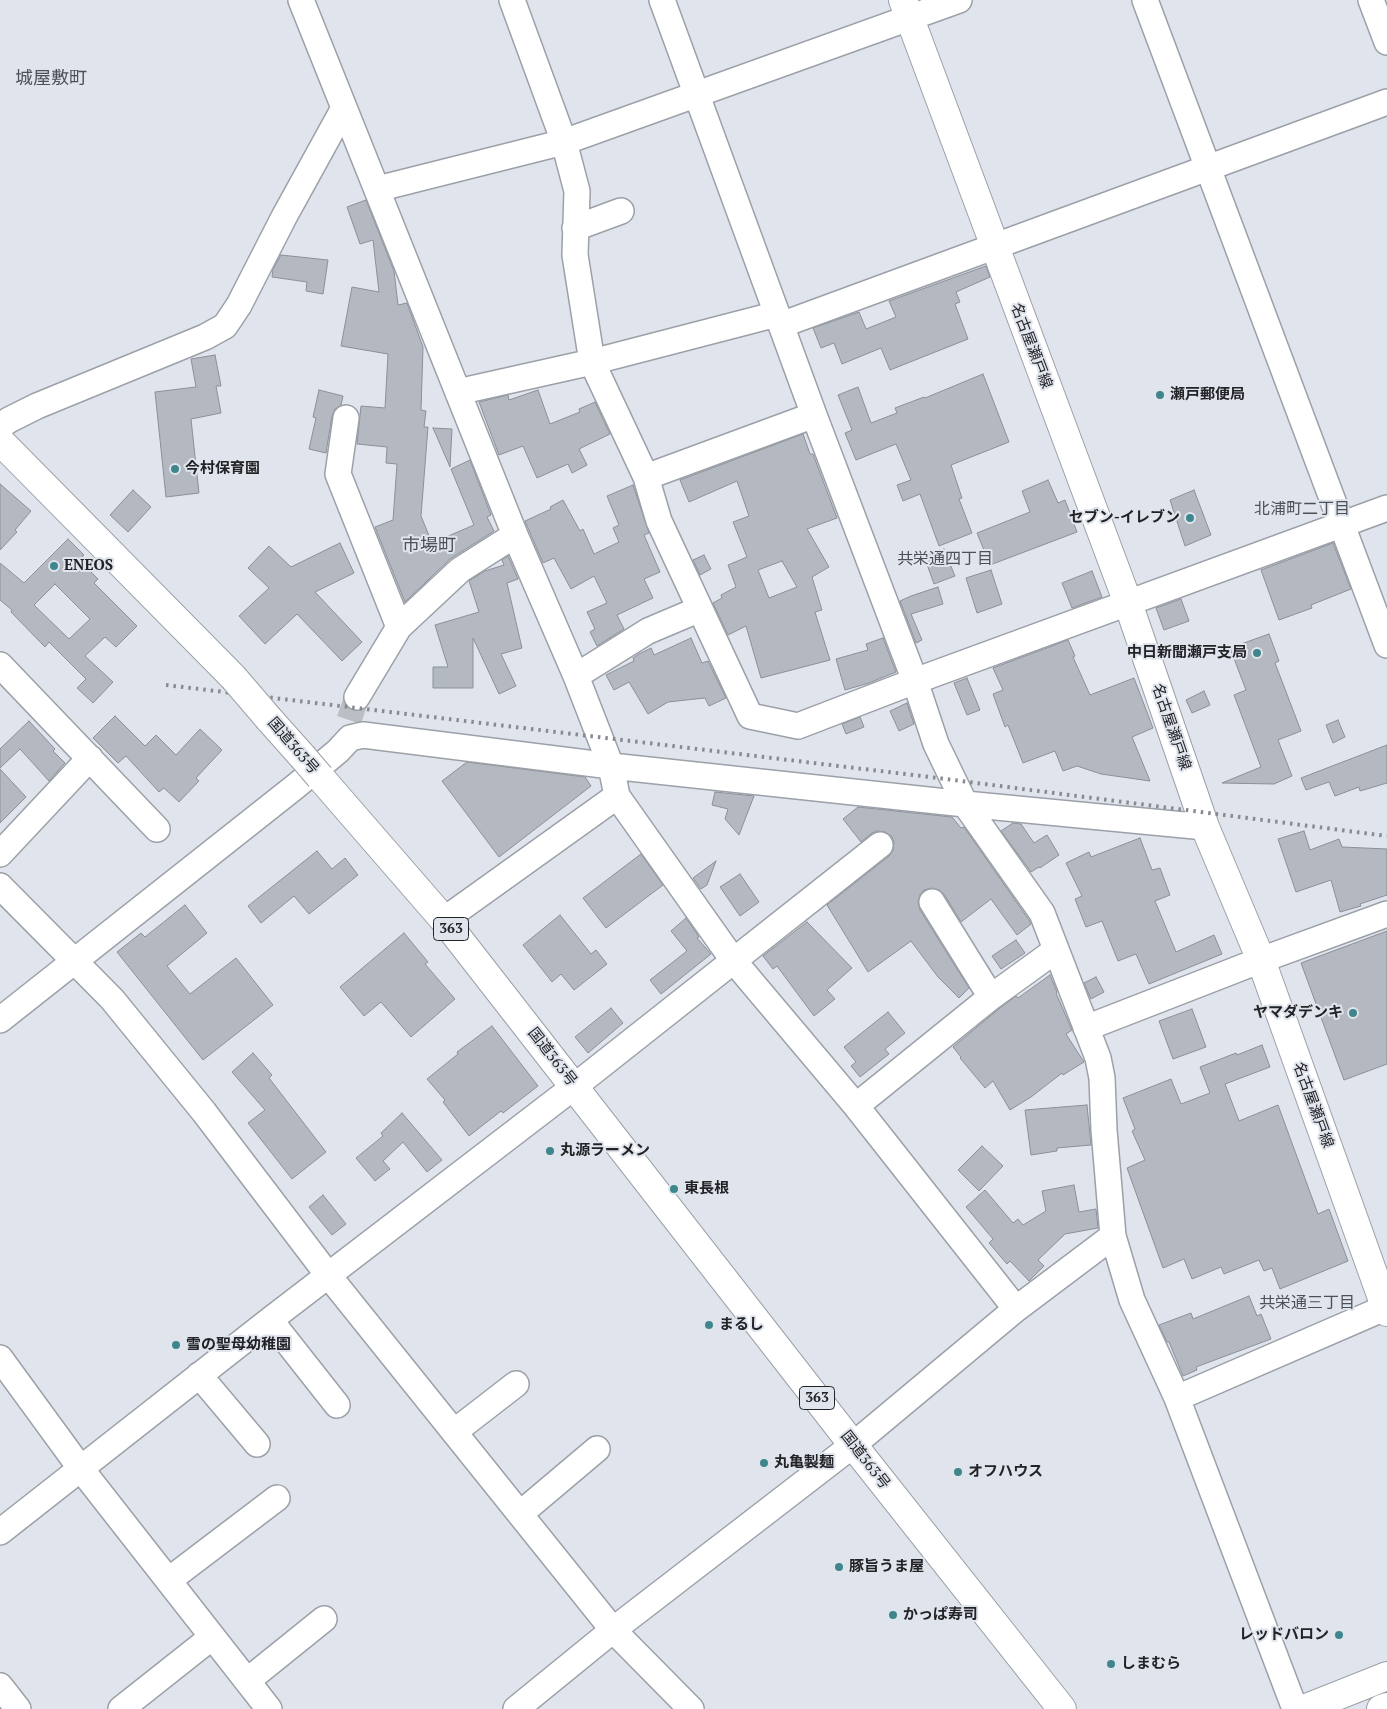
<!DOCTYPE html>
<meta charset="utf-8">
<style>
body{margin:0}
canvas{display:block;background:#e0e5ed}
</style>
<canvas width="1387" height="1709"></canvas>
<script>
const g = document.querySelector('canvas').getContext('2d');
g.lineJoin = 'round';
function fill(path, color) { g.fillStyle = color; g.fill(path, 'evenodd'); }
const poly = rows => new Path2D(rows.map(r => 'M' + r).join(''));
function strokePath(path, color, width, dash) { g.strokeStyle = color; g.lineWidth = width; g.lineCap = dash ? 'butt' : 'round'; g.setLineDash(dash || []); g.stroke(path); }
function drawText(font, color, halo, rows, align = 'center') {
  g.font = font + ' "PT Serif","Noto Sans JP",serif'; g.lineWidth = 4; g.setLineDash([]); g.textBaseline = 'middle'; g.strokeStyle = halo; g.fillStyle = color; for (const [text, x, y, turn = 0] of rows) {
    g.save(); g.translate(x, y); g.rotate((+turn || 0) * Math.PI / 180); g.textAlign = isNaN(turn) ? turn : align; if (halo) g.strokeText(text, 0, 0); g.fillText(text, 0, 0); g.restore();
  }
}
const building = poly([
 [366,200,394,271,398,305,407,303,423,347,421,410,426,411,424,427,428,427,421,516,432,543,474,525,451,469,470,460,491,515,487,517,494,531,450,559,405,602,375,527,393,520,397,464,386,463,387,447,357,444,361,406,385,408,388,354,341,346,352,287,379,292,373,240,360,244,347,207,366,200],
 [281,255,328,260,323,294,306,291,307,282,272,277,273,269,281,255],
 [986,266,990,277,956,292,960,302,955,304,968,339,890,370,881,348,842,364,834,343,821,348,813,328,859,312,866,329,896,317,889,301,986,266],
 [215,355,221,386,216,386,221,413,191,419,199,493,166,497,155,392,196,387,191,359,215,355],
 [983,374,1009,442,951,465,962,498,959,499,972,533,939,546,920,494,903,501,897,485,911,480,896,444,856,460,845,433,852,430,838,395,858,387,871,423,897,413,895,408,924,397,925,398,983,374],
 [319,390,343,396,341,405,335,409,332,416,326,453,309,449,316,418,313,417,319,390],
 [538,390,550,424,580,412,579,409,595,402,610,434,579,449,587,465,572,473,568,464,537,478,523,446,499,455,479,402,508,395,509,400,538,390],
 [433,428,452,429,450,467,433,428],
 [803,434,810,454,813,454,837,518,807,529,829,567,812,577,822,610,815,612,830,660,761,678,746,626,728,635,713,603,722,598,721,595,736,587,728,565,747,557,733,522,749,516,737,481,689,502,680,480,803,434],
 [782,561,797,587,769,598,758,570,782,561],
 [1048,480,1058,503,1065,500,1077,532,990,565,977,533,1030,512,1022,491,1048,480],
 [0,484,31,511,15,530,17,532,0,550,0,484],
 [633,485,649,533,644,535,660,572,644,579,653,598,617,615,624,629,597,646,590,632,595,629,587,612,607,603,594,576,571,589,554,558,543,563,525,521,551,509,550,507,563,500,580,531,583,529,594,554,619,542,613,528,619,525,607,496,633,485],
 [133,490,151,507,128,532,110,515,133,490],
 [1194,490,1211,535,1185,546,1170,500,1194,490],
 [68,539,84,555,79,560,98,579,94,583,137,626,116,647,105,637,85,656,113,682,93,703,77,688,86,679,49,642,45,647,11,612,12,610,0,600,0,563,24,583,68,539],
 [55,584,90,619,69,639,34,605,55,584],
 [340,543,354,573,315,592,362,642,342,661,297,614,265,644,239,616,269,588,248,568,269,546,291,567,340,543],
 [1333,543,1351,589,1311,605,1312,608,1279,620,1261,570,1333,543],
 [944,549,955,576,934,584,924,556,944,549],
 [704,555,711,569,700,575,693,560,704,555],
 [508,556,518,579,507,583,522,648,501,654,516,686,499,694,473,638,473,688,433,688,433,667,448,667,435,625,479,612,469,581,485,571,504,565,502,560,508,556],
 [991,570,1002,604,977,613,966,578,991,570],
 [1092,571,1102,597,1072,608,1062,583,1092,571],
 [938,587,943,604,911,614,922,640,916,643,900,601,911,596,938,587],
 [1181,599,1189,621,1164,630,1156,608,1181,599],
 [1269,634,1279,661,1275,663,1301,731,1278,740,1292,776,1274,784,1222,783,1261,767,1234,695,1246,690,1230,648,1269,634],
 [691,638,702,663,708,661,726,698,709,706,705,698,668,702,648,714,629,682,614,690,606,675,634,661,633,658,639,654,651,648,654,655,691,638],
 [883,638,896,672,869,683,845,690,836,659,868,650,866,644,883,638],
 [1068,640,1075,656,1073,657,1090,695,1134,678,1153,728,1132,737,1150,781,1101,774,1077,766,1063,771,1055,751,1023,763,1008,725,1005,727,993,694,1003,690,993,668,1068,640],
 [967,678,980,710,967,715,954,683,967,678],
 [1204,691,1210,705,1192,713,1186,700,1204,691],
 [907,703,914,724,899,731,890,711,907,703],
 [115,716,145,746,156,735,176,755,200,729,222,750,196,778,199,781,179,802,164,788,159,792,126,756,118,763,93,738,115,716],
 [860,717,864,727,846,734,842,724,860,717],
 [1338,720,1345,737,1333,743,1326,725,1338,720],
 [29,721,55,749,53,751,65,763,49,781,20,749,0,768,0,749,29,721],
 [1387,745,1387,783,1360,791,1359,787,1335,796,1329,782,1306,790,1301,778,1387,745],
 [467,762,585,777,591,786,499,857,442,781,467,762],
 [0,769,26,797,0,823,0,769],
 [715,792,754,796,739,835,725,819,728,809,712,805,715,792],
 [858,807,952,817,961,828,964,827,1029,920,1031,924,1017,935,991,899,961,922,944,894,939,890,931,888,924,890,920,895,918,902,920,910,969,988,959,998,938,977,911,941,868,972,827,905,889,856,893,850,894,842,892,837,885,832,877,831,872,833,861,842,843,819,858,807],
 [1013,823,1021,824,1034,843,1047,835,1059,855,1040,868,1039,867,1031,872,1001,831,1013,823],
 [1304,831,1310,850,1339,839,1342,847,1387,849,1387,895,1360,904,1361,906,1340,912,1331,880,1296,892,1278,839,1304,831],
 [1140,838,1152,870,1160,868,1170,895,1155,901,1176,952,1214,935,1222,954,1149,984,1136,954,1118,961,1102,921,1086,927,1075,899,1082,896,1066,863,1089,852,1091,857,1140,838],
 [317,851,332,869,345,858,358,875,309,914,294,896,261,923,248,906,317,851],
 [641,854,663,885,606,928,583,898,641,854],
 [716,861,707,885,701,889,693,878,716,861],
 [740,874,759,902,740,916,720,887,740,874],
 [185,905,207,933,167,966,190,994,236,958,273,1005,203,1060,117,952,141,933,145,937,185,905],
 [560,915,591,954,596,950,607,964,574,990,561,974,552,982,523,945,560,915],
 [686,918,699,937,697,938,711,954,661,994,650,980,687,951,671,931,686,918],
 [807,922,852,968,827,990,835,999,814,1016,777,966,773,969,763,956,807,922],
 [1387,931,1387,1064,1344,1080,1301,963,1387,931],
 [404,933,428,962,425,964,455,999,411,1037,381,1002,364,1016,340,987,404,933],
 [1016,940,1025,953,1001,969,992,956,1016,940],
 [1050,975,1057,992,1056,993,1072,1030,1066,1034,1084,1062,1063,1075,1062,1073,1031,1097,1010,1110,993,1081,985,1088,960,1058,961,1057,953,1047,1000,1008,1016,996,1018,998,1050,975],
 [1096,977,1104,992,1091,999,1084,983,1096,977],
 [611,1008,623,1023,588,1053,575,1037,611,1008],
 [1192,1009,1206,1047,1173,1059,1159,1021,1192,1009],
 [888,1012,905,1033,885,1049,889,1054,860,1077,851,1066,856,1062,844,1047,888,1012],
 [492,1026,538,1086,503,1113,501,1111,469,1136,443,1102,445,1100,427,1079,458,1054,457,1052,492,1026],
 [1262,1045,1270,1067,1225,1084,1239,1121,1278,1105,1318,1214,1329,1209,1348,1261,1280,1289,1272,1268,1264,1271,1259,1260,1224,1274,1221,1267,1192,1279,1184,1259,1163,1268,1127,1168,1145,1160,1132,1131,1135,1129,1123,1098,1171,1079,1181,1104,1210,1093,1200,1067,1236,1053,1237,1055,1262,1045],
 [253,1053,272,1075,269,1078,326,1152,292,1179,248,1123,265,1110,232,1072,253,1053],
 [1087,1105,1091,1145,1057,1148,1057,1151,1031,1155,1025,1110,1087,1105],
 [402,1113,442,1160,427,1172,403,1142,383,1161,390,1169,375,1181,356,1158,383,1136,381,1133,402,1113],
 [982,1146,1003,1166,979,1191,958,1170,982,1146],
 [1074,1185,1079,1212,1096,1209,1098,1228,1065,1234,1038,1260,1044,1266,1029,1281,1010,1261,1007,1264,989,1243,993,1239,966,1207,985,1190,1013,1223,1018,1219,1023,1225,1046,1211,1042,1191,1074,1185],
 [323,1195,346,1224,332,1235,309,1207,323,1195],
 [1249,1296,1257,1316,1261,1314,1271,1339,1196,1367,1197,1370,1183,1376,1169,1342,1167,1342,1159,1325,1191,1313,1193,1319,1249,1296]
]);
fill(building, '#b4b8c1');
strokePath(building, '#8b9097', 1);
strokePath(poly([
 [349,720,357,697]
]), '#babec5', 25, [25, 12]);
const minor = poly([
 [301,0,515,535,576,676,611,766,617,796,733,960,856,1106,1016,1309],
 [512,0,564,142,577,191,575,255,592,362,646,477,659,521,750,716,798,726,915,681,1387,508],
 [662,0,814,415,915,681,936,744,965,804,1042,913,1098,1058,1102,1078,1104,1130,1113,1236,1132,1300,1177,1398,1295,1709],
 [1145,0,1387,645],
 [1371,0,1387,42],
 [377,189,564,142,959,0],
 [575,228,621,211],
 [781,325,1387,102],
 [458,393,471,389,592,362,777,314],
 [346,418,338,474,399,627],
 [0,426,9,420,37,406,205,337,225,326,239,305,284,217,344,108],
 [646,477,814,415],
 [0,665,157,829],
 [576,676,648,631,700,609],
 [357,697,399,627,460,570,515,535],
 [0,854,90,758],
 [0,886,112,999,204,1112,328,1275,613,1630,691,1709],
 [932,902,991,997],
 [444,920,617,796],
 [0,1020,296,786,338,751,350,738,363,735,611,766,965,804,1205,827],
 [1086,1028,1261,960,1387,914],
 [856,1106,991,997,1056,950],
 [270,1320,337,1405],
 [0,1358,81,1469,269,1709],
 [199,1375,257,1444],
 [1177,1398,1387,1307],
 [454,1432,516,1384],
 [520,1514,597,1449],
 [0,1532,270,1320,575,1086,880,845],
 [169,1580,277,1498],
 [247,1681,324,1619],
 [0,1686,18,1709],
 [121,1709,212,1637],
 [516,1709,613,1630,853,1445,1016,1309,1113,1236]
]);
const major = poly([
 [903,0,1128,603,1205,827,1261,960,1387,1312]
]);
const highway = poly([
 [0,441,233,677],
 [269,719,302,756],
 [320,777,444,920,853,1445,1062,1709],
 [1304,1709,1387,1676],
 [1381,1709,1387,1707]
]);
strokePath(minor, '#9ca0a8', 28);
strokePath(major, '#9ca0a8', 30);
strokePath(highway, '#9ca0a8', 30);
strokePath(minor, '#fff', 25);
strokePath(major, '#fff', 28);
strokePath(highway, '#fff', 28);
strokePath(poly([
 [166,685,930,777,1387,836]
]), '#878a90', 4, [2.5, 5]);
const highwayBridge = poly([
 [233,677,269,719],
 [302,756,320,777]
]);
strokePath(highwayBridge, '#9ca0a8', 30, []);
strokePath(highwayBridge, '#fff', 28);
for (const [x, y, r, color] of [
 [1160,395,5,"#3e868b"],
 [175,469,5,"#3e868b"],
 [1190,518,5,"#3e868b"],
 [54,566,5,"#3e868b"],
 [1257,653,5,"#3e868b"],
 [1353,1013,5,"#3e868b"],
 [550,1151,5,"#3e868b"],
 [674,1189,5,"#3e868b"],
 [709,1325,5,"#3e868b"],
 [176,1345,5,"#3e868b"],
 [764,1463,5,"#3e868b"],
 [958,1472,5,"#3e868b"],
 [839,1567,5,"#3e868b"],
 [893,1615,5,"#3e868b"],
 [1339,1635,5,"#3e868b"],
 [1111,1664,5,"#3e868b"]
]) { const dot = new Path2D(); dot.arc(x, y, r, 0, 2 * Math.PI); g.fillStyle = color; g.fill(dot); strokePath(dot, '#e0e5ed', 2); }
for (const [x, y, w] of [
 [451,929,35],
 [817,1398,35]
]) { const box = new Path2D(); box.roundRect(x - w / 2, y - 11.5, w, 23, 4); g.fillStyle = '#e0e5ed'; g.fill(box); strokePath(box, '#222326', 1); }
drawText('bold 14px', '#222326', null, [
 ["363",451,929],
 ["363",817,1398]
]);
drawText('15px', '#222326', '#e0e5ed', [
 ["名古屋瀬戸線",1031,346,69],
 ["名古屋瀬戸線",1171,727,71],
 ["国道363号",293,746,49],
 ["国道363号",552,1057,52],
 ["名古屋瀬戸線",1313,1105,70],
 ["国道363号",865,1460,52]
]);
drawText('bold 15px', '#222326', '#e0e5ed', [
 ["瀬戸郵便局",1170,395],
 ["今村保育園",185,469],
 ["セブン-イレブン",1180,518,"right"],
 ["ENEOS",64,566],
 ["中日新聞瀬戸支局",1247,653,"right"],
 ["ヤマダデンキ",1343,1013,"right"],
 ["丸源ラーメン",560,1151],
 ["東長根",684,1189],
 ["まるし",719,1325],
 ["雪の聖母幼稚園",186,1345],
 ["丸亀製麺",774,1463],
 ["オフハウス",968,1472],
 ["豚旨うま屋",849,1567],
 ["かっぱ寿司",903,1615],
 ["レッドバロン",1329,1635,"right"],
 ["しまむら",1121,1664]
], 'left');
drawText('16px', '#4c5057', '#e0e5ed', [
 ["北浦町二丁目",1302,509],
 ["共栄通四丁目",945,559],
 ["共栄通三丁目",1307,1303]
]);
drawText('18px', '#4c5057', '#e0e5ed', [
 ["城屋敷町",51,79],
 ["市場町",429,546]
]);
</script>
